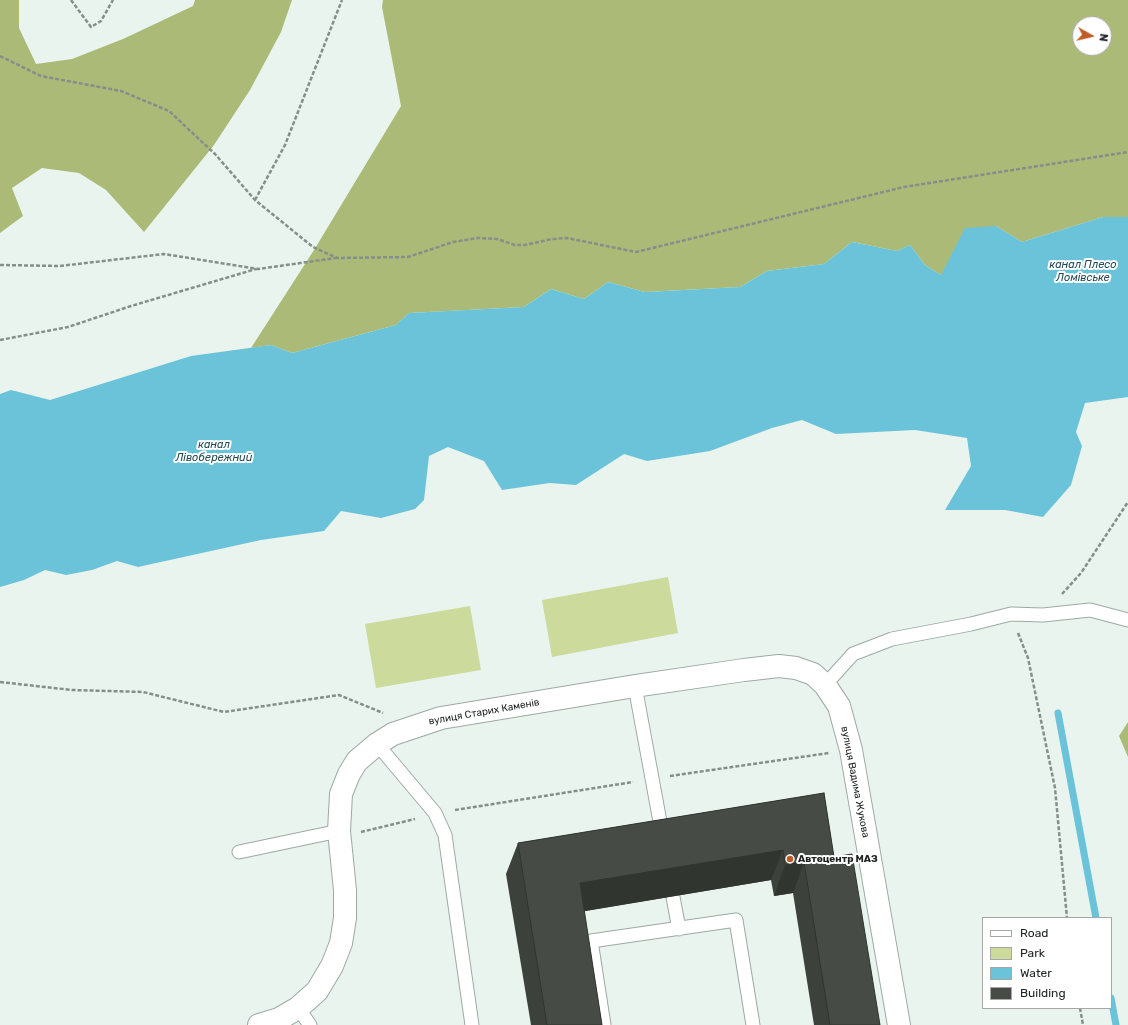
<!DOCTYPE html>
<meta charset="utf-8">
<style>
body{margin:0}
#map{position:relative;width:1128px;height:1025px;overflow:hidden;background:#e9f4ef;font-family:Rubik,sans-serif}
canvas{display:block}
.legend{position:absolute;left:982px;top:917px;width:130px;height:92px;box-sizing:border-box;background:#fff;border:1px solid #a6a8a7;margin:0;padding:5px 7px;list-style:none;font-size:12px;color:#202523}
.legend li{display:flex;align-items:center;gap:8px;height:20px}
.legend b{width:20px;border:1px solid #a6a8a7}
.north{position:absolute;left:1072px;top:16px;width:40px;height:40px;box-sizing:border-box;background:#fff;border:1px solid #a6a8a7;border-radius:50%;rotate:98deg;font-size:11px;font-weight:700;line-height:16px;text-align:center;color:#202523}
.north::after{content:'';display:block;margin:auto;width:14px;height:18px;background:#bf5b27;clip-path:polygon(50% 0,100% 100%,50% 72%,0 100%)}
</style>
<div id="map">
<canvas width="1128" height="1025"></canvas>
<ul class="legend">
<li><b style="height:5px;background:#fff"></b>Road</li>
<li><b style="height:11px;background:#ccda9b"></b>Park</li>
<li><b style="height:11px;background:#6bc3d9"></b>Water</li>
<li><b style="height:11px;background:#464c45"></b>Building</li>
</ul>
<div class="north">N</div>
</div>
<script>
const g = document.querySelector('canvas').getContext('2d');
g.lineJoin = 'round';
function fill(path, color) { g.fillStyle = color; g.fill(path, 'evenodd'); }
const poly = rows => new Path2D(rows.map(r => 'M' + r).join(''));
function strokePath(path, color, width, dash) { g.strokeStyle = color; g.lineWidth = width; g.lineCap = dash ? 'butt' : 'round'; g.setLineDash(dash || []); g.stroke(path); }
function drawText(font, color, halo, rows, align = 'center') {
  g.font = font + ' Rubik,sans-serif'; g.lineWidth = 4; g.setLineDash([]); g.textBaseline = 'middle'; g.strokeStyle = halo; g.fillStyle = color; for (const [text, x, y, turn = 0] of rows) {
    g.save(); g.translate(x, y); g.rotate((+turn || 0) * Math.PI / 180); g.textAlign = isNaN(turn) ? turn : align; if (halo) g.strokeText(text, 0, 0); g.fillText(text, 0, 0); g.restore();
  }
}
fill(poly([
 [668,577,678,633,552,657,542,600],
 [470,606,481,670,376,688,365,624]
]), '#ccda9b');
fill(poly([
 [0,0,19,0,19,28,36,64,72,59,123,39,193,6,195,0,292,0,281,32,250,90,214,145,144,232,106,190,79,173,42,168,12,188,23,216,0,233],
 [383,0,1128,0,1128,217,1103,217,1022,242,996,226,941,275,925,265,910,245,897,251,852,242,824,264,767,271,740,287,645,292,608,282,584,299,551,289,524,307,409,313,396,325,292,353,271,345,251,348,314,250,401,106,382,7],
 [1080,24,1104,24,1104,48,1080,48],
 [1128,722,1128,757,1119,736]
]), '#acba77');
fill(poly([
 [1103,217,1128,217,1128,397,1085,403,1076,432,1082,446,1071,485,1043,517,1005,510,945,510,971,466,967,438,915,430,836,434,802,420,772,428,710,451,647,461,624,454,576,485,550,483,502,490,484,461,448,447,429,456,424,500,415,509,381,518,341,511,324,531,261,540,138,567,117,561,92,570,66,575,45,570,24,580,0,587,0,394,11,390,50,400,191,356,271,345,292,353,396,325,409,313,524,307,551,289,584,299,608,282,645,292,740,287,767,271,824,264,852,242,897,251,910,245,925,265,941,275,965,228,996,226,1022,242]
]), '#6bc3d9');
strokePath(poly([
 [1058,713,1096,918],
 [1111,998,1116,1025]
]), '#6bc3d9', 7);
const service = poly([
 [825,685,853,654,892,639,971,624,1011,614,1043,615,1090,610,1128,620],
 [635,686,663,838],
 [377,744,435,813,445,835,472,1025],
 [239,852,339,831],
 [673,897,679,929],
 [298,1008,310,1025],
 [604,1025,591,941,736,920,753,1025]
]);
const minor = poly([
 [259,1025,279,1019,298,1008,317,991,332,966,341,943,345,918,345,890,339,831,341,794,349,774,357,761,377,744,393,734,441,718,635,686,744,670,779,666,796,668,813,674,825,685,839,706,851,750,899,1025]
]);
strokePath(service, '#9ea9a4', 15);
strokePath(minor, '#9ea9a4', 24);
strokePath(poly([
 [71,0,91,27,101,21,113,0],
 [0,56,41,76,121,91,169,111,215,154,255,200,313,247,337,258,408,257,453,242,478,238,497,239,515,245,525,245,552,239,567,238,636,252,904,187,1128,152],
 [255,200,285,145,342,0],
 [0,265,60,266,164,254,258,269,336,258],
 [0,340,68,327,131,306,256,269],
 [1062,594,1081,573,1128,502],
 [1018,633,1028,658,1055,788,1067,918],
 [0,682,72,690,143,692,224,712,339,695,383,713],
 [670,776,829,753],
 [455,810,633,782],
 [361,832,415,819],
 [1080,1008,1083,1025]
]), '#868e8a', 2.5, [4, 2]);
strokePath(service, '#fff', 13);
strokePath(minor, '#fff', 22);
fill(poly([
 [824,793,834,857,880,1025,814,1025,793,893,774,896,771,880,584,911,602,1025,531,1025,506,874,518,843]
]), '#3c413b');
fill(poly([
 [783,850,771,880,568,914,580,883],
 [804,862,793,893,774,896,785,865]
]), '#313530');
const building = poly([
 [824,793,834,857,852,854,880,1025,830,1025,804,862,785,865,783,850,580,883,602,1025,547,1025,518,843,824,793]
]);
fill(building, '#464c45');
strokePath(building, '#313530', 1);
for (const [x, y, r, color] of [
 [790,859,4,"#bf5b27"]
]) { const dot = new Path2D(); dot.arc(x, y, r, 0, 2 * Math.PI); g.fillStyle = color; g.fill(dot); strokePath(dot, '#fff', 1.5); }
drawText('10px', '#202523', '#fff', [
 ["вулиця Старих Каменів",484,712,-10],
 ["вулиця Вадима Жукова",855,782,79]
]);
drawText('bold 10px', '#202523', '#fff', [
 ["Автоцентр МАЗ",798,859]
], 'left');
drawText('italic 11px', '#234b55', '#fff', [
 ["канал Плесо",1083,265],
 ["Ломівське",1083,278],
 ["канал",214,445],
 ["Лівобережний",214,458]
]);
</script>
